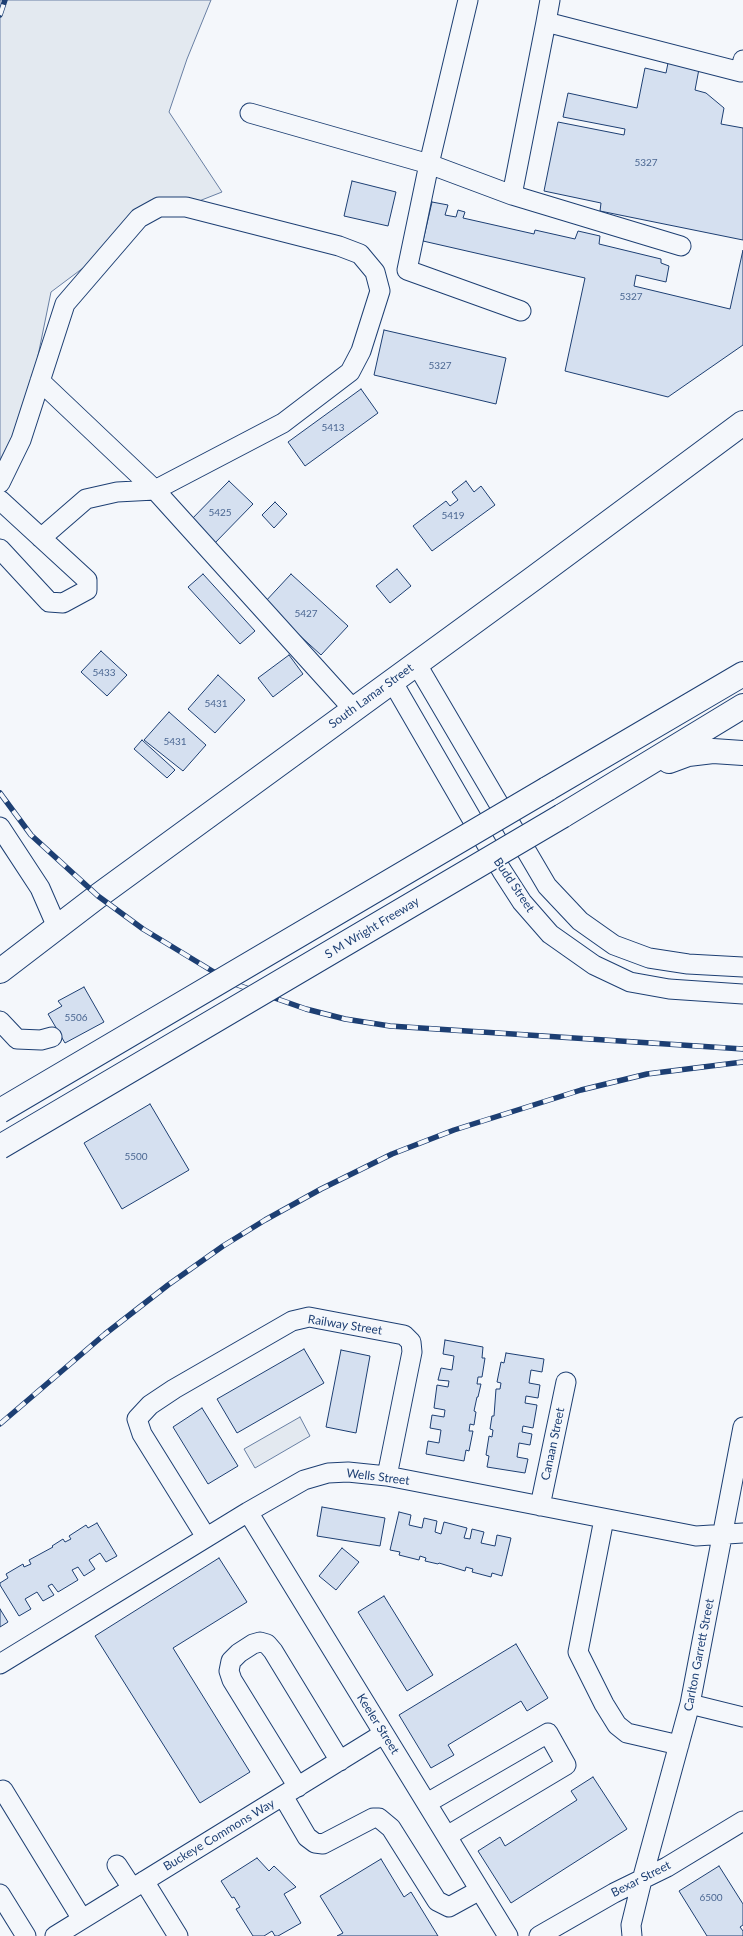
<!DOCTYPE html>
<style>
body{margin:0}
canvas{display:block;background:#f4f7fb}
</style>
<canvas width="743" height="1936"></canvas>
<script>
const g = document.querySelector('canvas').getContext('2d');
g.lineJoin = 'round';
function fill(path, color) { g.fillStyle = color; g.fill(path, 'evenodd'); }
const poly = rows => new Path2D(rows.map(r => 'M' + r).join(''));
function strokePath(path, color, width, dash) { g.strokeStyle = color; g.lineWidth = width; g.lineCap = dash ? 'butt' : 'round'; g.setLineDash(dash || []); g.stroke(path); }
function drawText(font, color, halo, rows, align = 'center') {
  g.font = font + ' Lato,sans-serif'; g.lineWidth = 4; g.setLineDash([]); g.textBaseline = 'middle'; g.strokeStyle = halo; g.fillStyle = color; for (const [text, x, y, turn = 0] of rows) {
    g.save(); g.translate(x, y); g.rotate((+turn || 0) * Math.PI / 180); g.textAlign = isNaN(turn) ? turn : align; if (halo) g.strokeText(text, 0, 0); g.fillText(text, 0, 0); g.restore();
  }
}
const green = poly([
 [0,0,211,0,187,59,169,112,222,192,143,223,51,292,21,439,0,463,0,0],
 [300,1417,310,1436,255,1468,244,1449,300,1417]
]);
fill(green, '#e3e9f0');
strokePath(green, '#687fa3', 1);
const building = poly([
 [668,63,699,69,695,90,706,93,724,108,721,124,743,128,743,240,600,211,601,203,544,191,558,122,624,135,625,129,563,117,568,93,637,108,645,68,666,73,668,63],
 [352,181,396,192,388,226,344,216,352,181],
 [432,202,448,205,445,215,456,217,458,210,465,212,463,218,534,234,535,230,575,239,578,231,600,236,599,244,661,259,661,263,669,266,666,282,636,275,634,286,730,309,743,250,743,345,668,397,565,371,585,278,423,241,432,202],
 [384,330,506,358,496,404,374,375,384,330],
 [361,389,378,413,305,466,288,442,361,389],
 [229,481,253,504,212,546,188,523,229,481],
 [466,481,474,492,481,486,495,505,432,551,413,526,446,501,450,506,458,500,452,492,466,481],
 [275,502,287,514,274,528,262,515,275,502],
 [397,569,411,586,390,603,376,586,397,569],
 [203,574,255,631,240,644,188,587,203,574],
 [291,574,348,626,321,655,264,603,291,574],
 [101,651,127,675,107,696,81,672,101,651],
 [289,655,303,674,273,697,258,678,289,655],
 [218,675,245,700,215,733,188,709,218,675],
 [169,712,206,745,183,771,144,740,169,712],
 [142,740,175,770,167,778,134,749,142,740],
 [84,987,104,1022,65,1043,48,1014,62,1006,58,1001,84,987],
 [150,1104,189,1170,122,1209,84,1143,150,1104],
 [445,1340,483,1347,482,1358,485,1358,482,1377,478,1377,477,1384,481,1384,478,1397,477,1397,474,1411,476,1412,474,1425,470,1424,469,1431,473,1431,469,1451,466,1450,464,1461,426,1454,428,1441,439,1443,441,1430,430,1428,432,1415,444,1417,445,1410,434,1408,437,1385,448,1387,449,1381,438,1380,441,1368,452,1370,454,1356,443,1354,445,1340],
 [304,1349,324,1383,237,1433,217,1399,304,1349],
 [341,1350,370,1356,356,1433,326,1427,341,1350],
 [506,1353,544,1359,542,1372,531,1370,529,1383,540,1385,538,1398,526,1396,525,1403,537,1405,533,1428,523,1426,522,1432,532,1434,530,1445,519,1443,517,1457,528,1459,525,1473,487,1467,489,1456,486,1455,489,1436,492,1437,493,1430,490,1429,492,1416,494,1416,496,1389,500,1389,501,1383,497,1382,501,1362,504,1363,506,1353],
 [202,1408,238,1466,208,1484,173,1427,202,1408],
 [322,1507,385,1518,380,1546,317,1536,322,1507],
 [399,1512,411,1515,409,1525,422,1528,424,1518,437,1521,435,1532,441,1534,444,1522,467,1528,464,1538,470,1539,472,1529,484,1532,481,1543,495,1546,497,1535,511,1538,502,1576,492,1573,491,1577,472,1572,473,1569,466,1567,465,1571,439,1563,438,1564,425,1561,426,1558,420,1556,419,1560,399,1555,400,1552,390,1550,399,1512],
 [97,1523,117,1556,106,1562,100,1553,89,1560,95,1569,84,1576,78,1567,72,1570,78,1580,58,1592,52,1584,48,1586,54,1595,43,1601,37,1592,25,1599,31,1609,19,1616,0,1585,0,1583,8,1578,6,1574,23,1564,24,1567,31,1564,29,1560,53,1547,52,1546,63,1539,65,1542,71,1539,69,1536,86,1525,88,1528,97,1523],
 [342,1548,359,1562,336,1590,319,1576,342,1548],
 [219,1558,247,1602,173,1648,250,1772,200,1803,95,1636,219,1558],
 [384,1596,433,1675,407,1691,358,1612,384,1596],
 [0,1609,8,1622,0,1627,0,1609],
 [516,1644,548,1698,527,1711,521,1701,448,1745,454,1755,431,1768,399,1715,516,1644],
 [593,1777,627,1829,511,1903,478,1851,500,1837,505,1846,577,1800,571,1791,593,1777],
 [257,1858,269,1871,274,1866,296,1887,284,1894,301,1923,278,1936,275,1936,272,1931,264,1936,253,1936,236,1909,240,1907,234,1897,232,1898,221,1881,257,1858],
 [381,1859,404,1897,411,1892,438,1936,337,1936,343,1933,320,1896,381,1859],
 [719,1866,743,1904,743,1925,740,1927,743,1931,743,1936,707,1936,679,1891,719,1866]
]);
fill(building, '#d5e0f0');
strokePath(building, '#1d3f73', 1);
const minor = poly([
 [468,0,429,164,512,195],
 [550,0,546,22,741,72,743,60],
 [546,22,512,195,681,246],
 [250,113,429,164,407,270,521,311],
 [40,381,155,490,117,492,86,499,41,538],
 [0,483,21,440,65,304,139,218,159,207,186,207,339,246,360,254,375,272,380,291,361,351,350,372,283,423,155,490,353,709],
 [0,500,87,580,87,590,63,603,49,602,0,549],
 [416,663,547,886,580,921,614,945,649,958,688,964,743,967],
 [392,681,502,871,522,902,550,934,594,965,630,982,669,989,743,994],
 [0,827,40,888,57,927],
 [0,1021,17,1039,41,1040,52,1037],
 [540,1506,566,1382],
 [248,1512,508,1936],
 [604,1519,578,1652,604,1704,617,1725,627,1733,679,1745],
 [206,1537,142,1434,137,1419,150,1405,174,1389,292,1321,309,1317,404,1335,411,1342,412,1352,387,1476],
 [0,1664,248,1512,304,1480,328,1473,348,1472,387,1476,696,1536,743,1533],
 [690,1704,743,1717],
 [298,1787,232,1680,229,1671,231,1661,239,1653,253,1644,260,1642,267,1644,273,1651,340,1761],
 [0,1792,3,1790,82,1919],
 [283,1796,307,1837,315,1843,323,1844,373,1818,379,1818,391,1828,437,1901,449,1907,480,1890],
 [427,1803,548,1733,566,1765,447,1836],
 [117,1865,132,1888],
 [144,1881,178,1936],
 [0,1894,26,1936],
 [55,1936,383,1734],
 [539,1936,614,1893,667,1867,743,1821],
 [632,1936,631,1925,642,1880,690,1704,743,1427]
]);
const major = poly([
 [669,761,688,754,713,751,743,753],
 [547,789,743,674],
 [562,816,743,706],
 [0,971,98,896,534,578,743,423]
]);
strokePath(minor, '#1d3f73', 21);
strokePath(major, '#1d3f73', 26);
strokePath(minor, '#f4f7fb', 19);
strokePath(major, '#f4f7fb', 24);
const rail = poly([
 [0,15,5,0],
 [0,793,31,835,98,896,143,929,232,983,306,1009,345,1019,390,1026,743,1049],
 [0,1424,105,1334,168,1285,223,1246,265,1220,321,1189,392,1154,454,1130,581,1090,647,1074,743,1062]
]);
strokePath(rail, '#1d3f73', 5.5);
strokePath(rail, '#f4f7fb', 4, [11]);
const majorBridge = poly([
 [0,1111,547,789],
 [0,1147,562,816]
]);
strokePath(majorBridge, '#1d3f73', 26, []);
strokePath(majorBridge, '#f4f7fb', 24);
drawText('10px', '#4b6792', null, [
 ["5327",646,163],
 ["5327",631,297],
 ["5327",440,366],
 ["5413",333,428],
 ["5425",220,513],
 ["5419",453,516],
 ["5427",306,614],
 ["5433",104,673],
 ["5431",216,704],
 ["5431",175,742],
 ["5506",76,1018],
 ["5500",136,1157],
 ["6500",711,1898]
]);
drawText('12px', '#1d3f73', '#f4f7fb', [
 ["South Lamar Street",371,696,-36],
 ["Budd Street",514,885,56],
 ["S M Wright Freeway",372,928,-31],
 ["Railway Street",345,1325,9],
 ["Canaan Street",553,1444,-78],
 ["Wells Street",378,1477,7],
 ["Carlton Garrett Street",699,1655,-79],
 ["Keeler Street",378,1724,58],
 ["Buckeye Commons Way",219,1835,-31],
 ["Bexar Street",641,1879,-27]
]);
</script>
